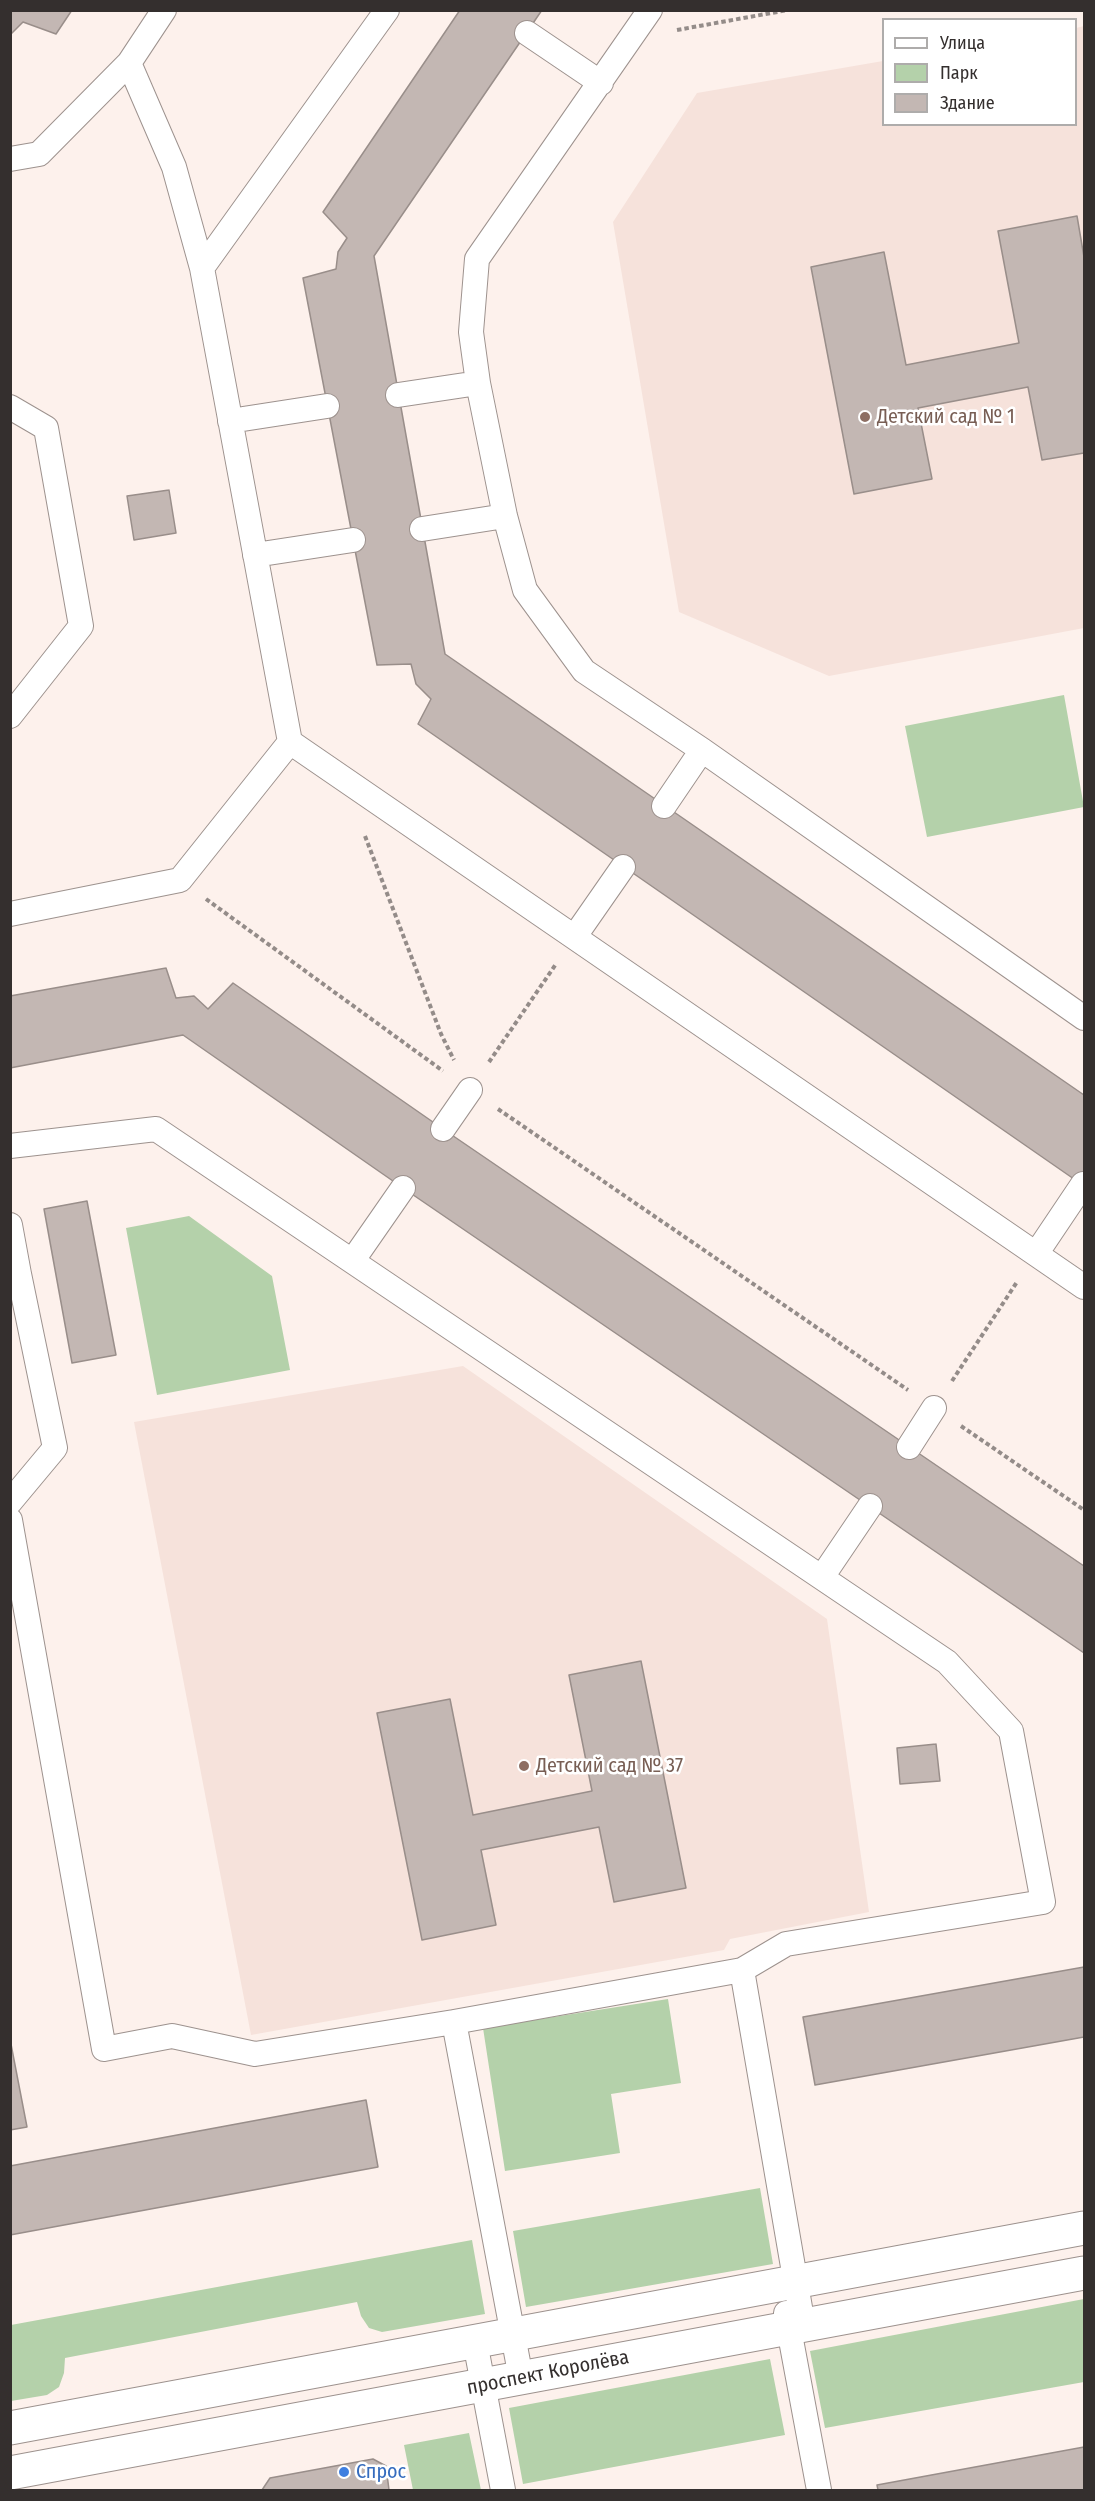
<!DOCTYPE html>
<meta charset="utf-8">
<style>
body{margin:0}
#map{position:relative;width:1095px;height:2501px;overflow:hidden;background:#fdf1ec;font-family:"Fira Sans Condensed",sans-serif}
canvas{display:block}
.frame{position:absolute;inset:0;border:12px solid #342f2e;pointer-events:none}
.legend{position:absolute;left:882px;top:18px;width:195px;height:108px;box-sizing:border-box;background:#fff;border:2px solid #aeacab;margin:0;padding:8px 10px;list-style:none;font-size:18px;color:#342f2e}
.legend li{display:flex;align-items:center;gap:12px;height:30px}
.legend b{width:30px;border:2px solid #aeacab}
</style>
<div id="map">
<canvas width="1095" height="2501"></canvas>
<div class="frame"></div>
<ul class="legend">
<li><b style="height:8px;background:#fff"></b>Улица</li>
<li><b style="height:16px;background:#b4d1aa"></b>Парк</li>
<li><b style="height:16px;background:#c3b7b3"></b>Здание</li>
</ul>
</div>
<script>
const g = document.querySelector('canvas').getContext('2d');
g.lineJoin = 'round';
function fill(path, color) { g.fillStyle = color; g.fill(path, 'evenodd'); }
const poly = rows => new Path2D(rows.map(r => 'M' + r).join(''));
function strokePath(path, color, width, dash) { g.strokeStyle = color; g.lineWidth = width; g.lineCap = dash ? 'butt' : 'round'; g.setLineDash(dash || []); g.stroke(path); }
function drawText(font, color, halo, rows, align = 'center') {
  g.font = font + ' "Fira Sans Condensed",sans-serif'; g.lineWidth = 5; g.setLineDash([]); g.textBaseline = 'middle'; g.strokeStyle = halo; g.fillStyle = color; for (const [text, x, y, turn = 0] of rows) {
    g.save(); g.translate(x, y); g.rotate((+turn || 0) * Math.PI / 180); g.textAlign = isNaN(turn) ? turn : align; if (halo) g.strokeText(text, 0, 0); g.fillText(text, 0, 0); g.restore();
  }
}
fill(poly([
 [1084,26,1084,628,829,676,679,612,613,222,697,93,883,61,884,124,1076,124,1076,28],
 [463,1366,827,1619,869,1912,730,1939,724,1950,251,2035,134,1422]
]), '#f6e2db');
fill(poly([
 [1064,695,1084,807,927,837,905,726],
 [189,1216,272,1276,290,1370,157,1395,126,1228],
 [668,1999,681,2083,611,2094,620,2153,505,2171,483,2028],
 [760,2188,773,2264,526,2307,513,2231],
 [472,2240,485,2314,382,2332,369,2328,361,2316,357,2302,65,2358,64,2373,59,2387,47,2395,11,2401,11,2325],
 [1084,2299,1084,2382,825,2428,810,2351],
 [770,2359,785,2435,523,2484,509,2408],
 [469,2433,481,2490,413,2490,404,2445]
]), '#b4d1aa');
const building = poly([
 [10,10,72,10,56,34,23,22,10,35,10,10],
 [460,10,542,10,374,256,445,654,1084,1095,1084,1186,418,724,431,699,416,684,411,664,377,665,303,278,336,269,338,252,347,238,323,212,460,10],
 [1077,216,1084,257,1084,453,1042,460,1028,387,918,408,932,479,854,494,811,267,884,252,906,365,1019,343,998,231,1077,216],
 [169,490,176,533,134,540,127,496,169,490],
 [166,968,176,998,194,996,208,1009,233,983,443,1129,1084,1566,1084,1655,1084,1653,403,1188,183,1035,10,1068,10,996,166,968],
 [87,1201,116,1355,72,1363,44,1209,87,1201],
 [641,1661,686,1888,614,1902,599,1827,481,1850,496,1925,422,1940,377,1713,450,1699,473,1815,592,1791,569,1675,641,1661],
 [936,1744,940,1781,900,1784,897,1748,936,1744],
 [1084,1967,1084,2037,815,2085,803,2017,1084,1967],
 [10,2039,27,2127,10,2130,10,2039],
 [366,2100,378,2167,10,2235,10,2166,366,2100],
 [1084,2447,1084,2490,878,2490,877,2485,1084,2447],
 [373,2459,386,2466,389,2490,262,2490,270,2478,373,2459]
]);
fill(building, '#c3b7b3');
strokePath(building, '#998e8a', 1.5);
const service = poly([
 [650,10,477,259,471,332,478,383,505,516,525,590,584,671,702,750,1084,1018],
 [527,33,601,83],
 [10,159,39,154,129,63,164,10],
 [202,268,387,10],
 [398,395,478,383],
 [10,407,46,428,81,626,10,716],
 [230,421,327,406],
 [422,529,505,516],
 [255,555,353,540],
 [290,742,1084,1287],
 [664,806,702,750],
 [10,914,180,880,290,742,202,268,174,167,129,63],
 [575,936,623,867],
 [443,1129,470,1090],
 [10,1146,156,1129,947,1662,1011,1731,1043,1902,786,1944,742,1970,454,2022,255,2054,172,2036,104,2049,10,1520],
 [10,1225,19,1274,10,1283],
 [1036,1254,1083,1184],
 [353,1260,403,1188],
 [909,1447,934,1408],
 [10,1502,55,1448,19,1274],
 [822,1577,870,1506],
 [742,1970,803,2325],
 [454,2022,521,2378],
 [786,2313,819,2490],
 [475,2342,503,2490]
]);
const tertiary = poly([
 [10,2428,1084,2228],
 [10,2473,1084,2273]
]);
strokePath(service, '#9d928e', 26);
strokePath(tertiary, '#9d928e', 35);
strokePath(poly([
 [677,30,788,10],
 [365,836,441,1034,454,1060],
 [206,899,443,1071],
 [489,1062,556,964],
 [498,1109,908,1390],
 [952,1381,1017,1282],
 [961,1426,1084,1510]
]), '#948c89', 4, [4.5, 3]);
strokePath(service, '#fff', 24);
strokePath(tertiary, '#fff', 33);
for (const [x, y, r, color] of [
 [865,417,6,"#8d6e63"],
 [524,1766,6,"#8d6e63"],
 [344,2472,6,"#3f7fe0"]
]) { const dot = new Path2D(); dot.arc(x, y, r, 0, 2 * Math.PI); g.fillStyle = color; g.fill(dot); strokePath(dot, '#fff', 2); }
drawText('20px', '#785e54', '#fff', [
 ["Детский сад № 1",877,417],
 ["Детский сад № 37",536,1766]
], 'left');
drawText('20px', '#342f2e', '#fff', [
 ["проспект Королёва",548,2373,-11]
]);
drawText('20px', '#366cbe', '#fff', [
 ["Спрос",356,2472]
], 'left');
</script>
